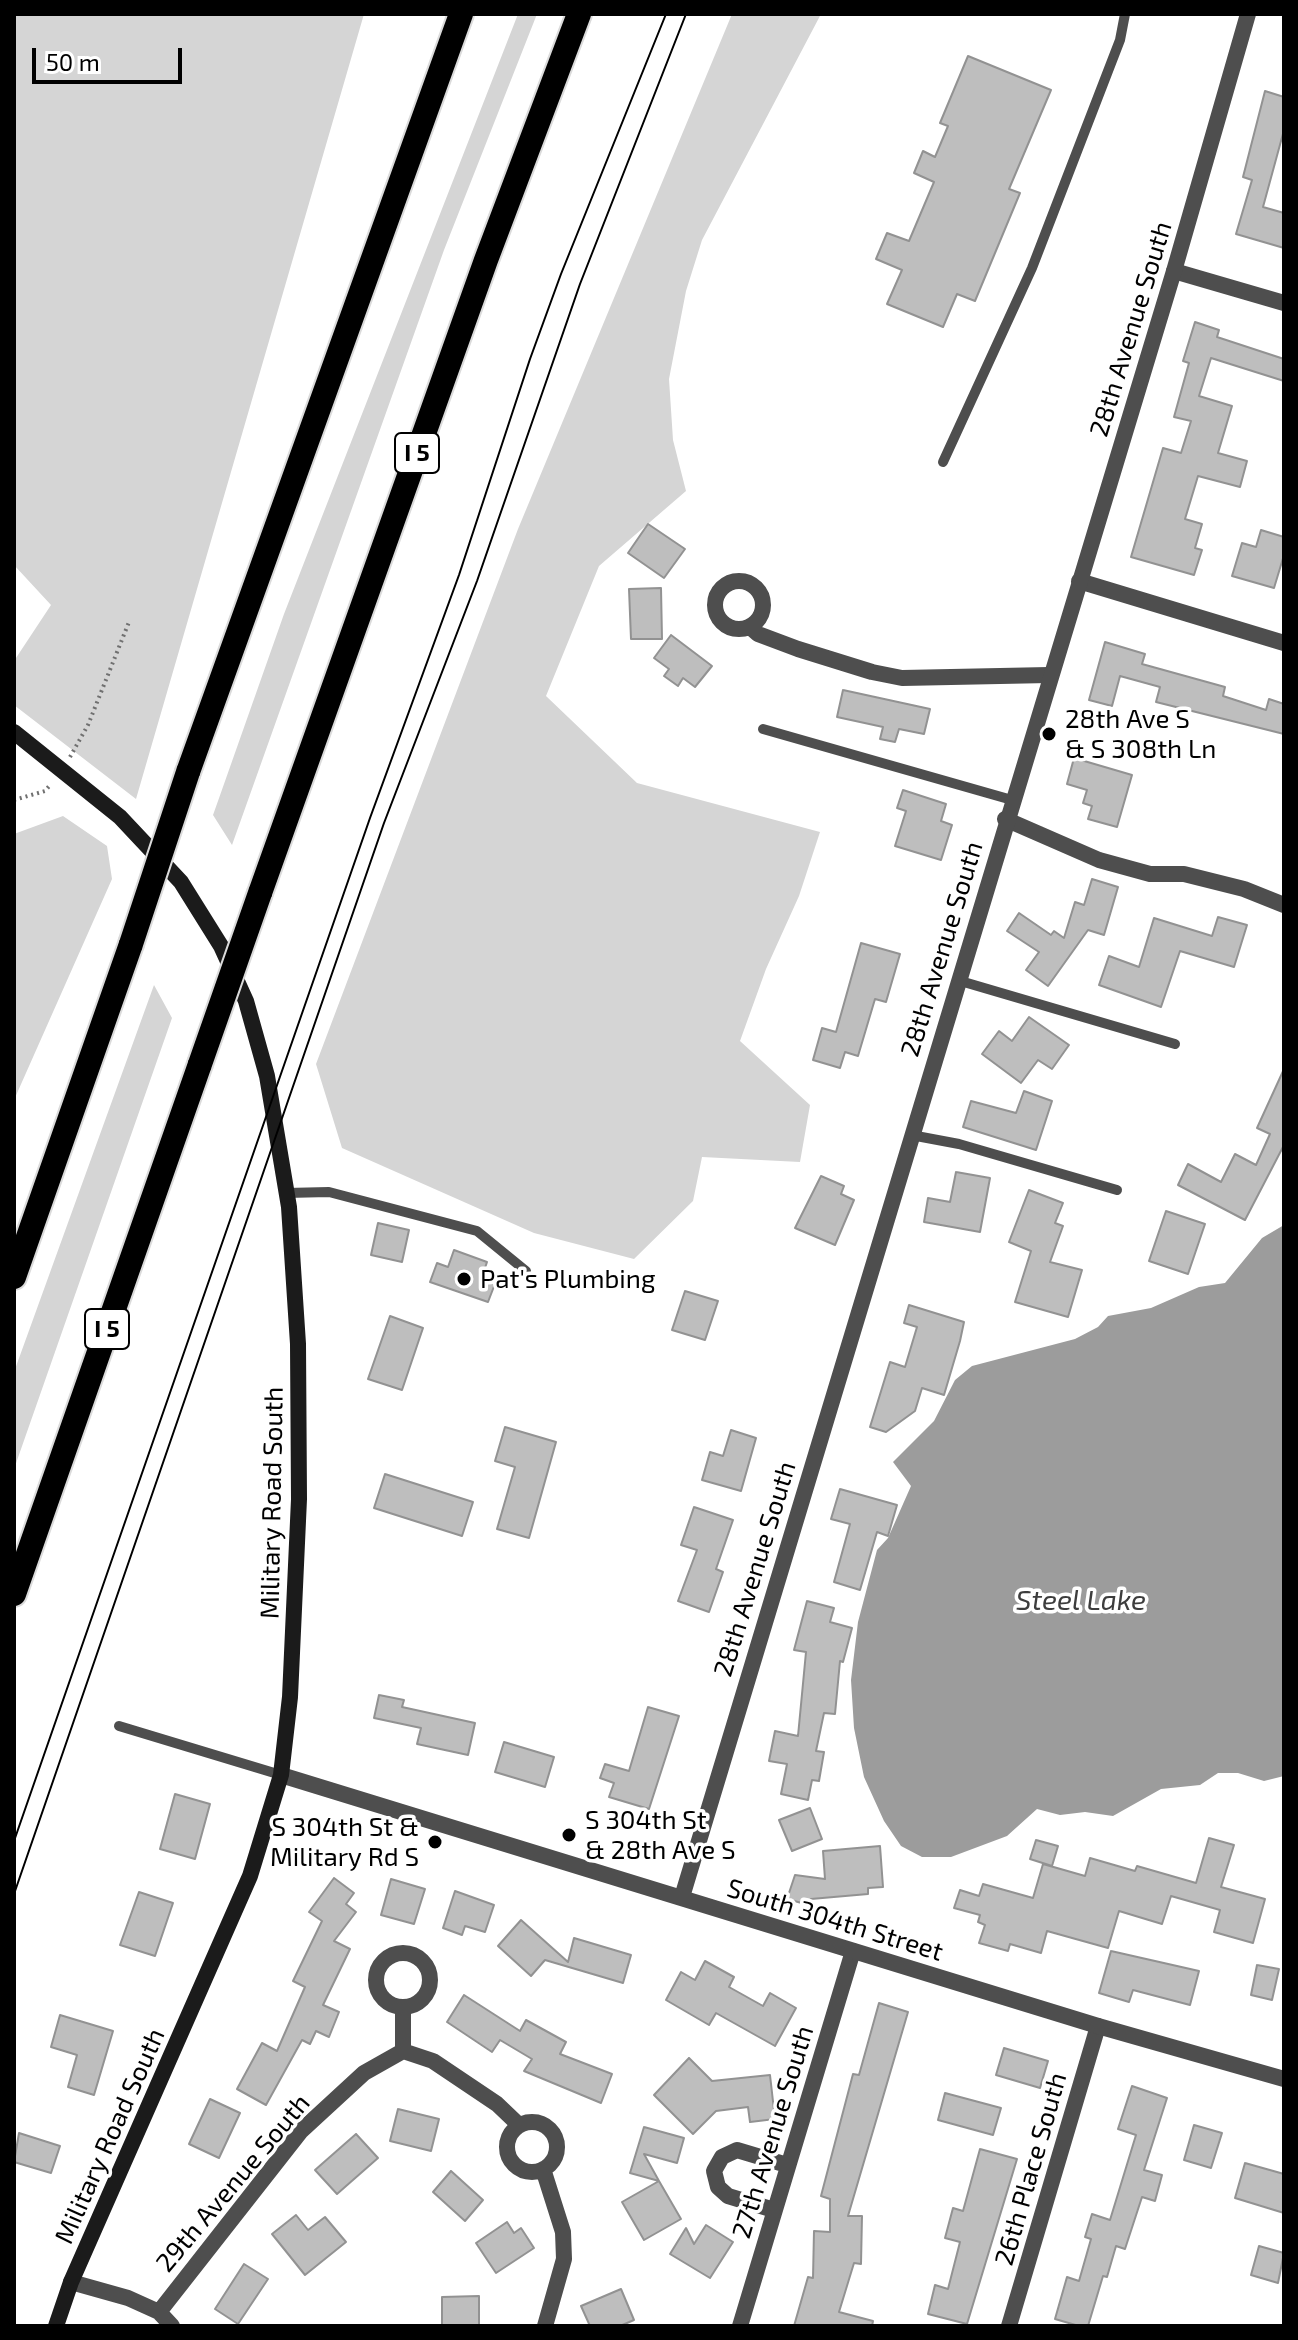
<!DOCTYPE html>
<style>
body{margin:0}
#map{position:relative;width:1298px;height:2340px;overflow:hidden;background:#fff;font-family:"Exo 2",sans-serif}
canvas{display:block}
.frame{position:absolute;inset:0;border:16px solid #000;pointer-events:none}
.scale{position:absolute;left:32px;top:48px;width:150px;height:36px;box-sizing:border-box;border:4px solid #000;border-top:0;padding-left:10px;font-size:24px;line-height:28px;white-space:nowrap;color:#000;-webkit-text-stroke:6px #fff;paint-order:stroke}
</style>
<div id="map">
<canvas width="1298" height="2340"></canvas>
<div class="frame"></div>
<div class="scale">50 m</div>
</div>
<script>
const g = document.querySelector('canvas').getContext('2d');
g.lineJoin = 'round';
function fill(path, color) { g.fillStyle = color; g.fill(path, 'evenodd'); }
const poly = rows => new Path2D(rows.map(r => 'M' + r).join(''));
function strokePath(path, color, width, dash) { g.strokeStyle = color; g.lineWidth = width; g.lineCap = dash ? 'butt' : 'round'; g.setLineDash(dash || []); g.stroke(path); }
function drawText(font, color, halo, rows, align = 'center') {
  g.font = font + ' "Exo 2",sans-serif'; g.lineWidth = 7; g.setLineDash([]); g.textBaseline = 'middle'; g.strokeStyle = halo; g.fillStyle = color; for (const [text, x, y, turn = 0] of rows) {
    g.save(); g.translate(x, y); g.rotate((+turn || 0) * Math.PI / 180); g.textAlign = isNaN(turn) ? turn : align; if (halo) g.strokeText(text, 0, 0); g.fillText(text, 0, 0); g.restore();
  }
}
fill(poly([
 [14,14,364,14,136,799,14,705,14,661,51,605,14,565],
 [518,14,537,14,444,250,232,845,213,815,218,801,284,614],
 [732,14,821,14,702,240,686,291,669,379,673,440,686,491,599,566,546,696,637,783,820,832,799,896,766,969,740,1041,810,1105,800,1162,702,1157,693,1201,634,1259,534,1233,342,1148,316,1064,518,529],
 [63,816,107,846,112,879,14,1100,14,834],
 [154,985,172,1018,14,1469,14,1372]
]), '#d5d5d5');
fill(poly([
 [1284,1225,1284,1776,1264,1781,1238,1773,1218,1773,1200,1785,1161,1789,1113,1816,1085,1812,1060,1815,1037,1809,1007,1836,951,1857,922,1857,901,1846,884,1821,864,1777,854,1728,851,1680,858,1622,877,1550,888,1538,911,1486,893,1462,934,1421,955,1380,972,1366,1075,1339,1098,1327,1108,1316,1151,1308,1199,1287,1225,1283,1262,1238]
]), '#9c9c9c');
const building = poly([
 [968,56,1051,90,1009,189,1020,193,975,301,957,294,943,327,887,304,902,270,876,259,887,233,909,241,934,182,914,173,923,151,935,157,948,126,940,123,968,56],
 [1265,91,1284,97,1284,130,1263,207,1284,213,1284,248,1236,234,1252,180,1243,177,1265,91],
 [1195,322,1219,330,1217,337,1284,359,1284,381,1211,358,1199,396,1232,406,1218,453,1247,461,1240,487,1198,476,1185,519,1202,524,1195,548,1202,550,1194,575,1131,557,1163,448,1181,453,1191,421,1174,417,1189,363,1183,361,1195,322],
 [648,524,685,549,664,578,628,553,648,524],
 [1261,530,1284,537,1284,555,1274,588,1232,576,1242,543,1256,547,1261,530],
 [661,588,662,639,631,639,629,589,661,588],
 [671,635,712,666,695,687,683,678,678,686,664,676,669,669,654,658,671,635],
 [1105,642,1145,654,1142,664,1225,687,1223,696,1266,710,1269,699,1284,704,1284,734,1156,702,1160,687,1120,676,1112,706,1089,700,1105,642],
 [843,690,930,709,924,734,899,729,895,742,880,739,883,727,837,717,843,690],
 [1074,758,1132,775,1117,827,1088,819,1092,806,1083,803,1087,790,1067,784,1074,758],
 [903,790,946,804,941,821,952,825,941,860,895,846,906,811,897,808,903,790],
 [1092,879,1118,887,1104,935,1088,930,1048,986,1026,970,1039,952,1007,931,1019,913,1051,935,1054,931,1064,938,1075,902,1084,905,1092,879],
 [1218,917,1247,925,1234,967,1180,951,1161,1007,1099,985,1109,956,1139,967,1154,918,1212,936,1218,917],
 [861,943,900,954,886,1002,875,999,858,1056,845,1052,840,1068,813,1060,822,1028,836,1032,861,943],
 [1029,1017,1069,1045,1052,1069,1038,1060,1021,1083,982,1054,999,1031,1012,1041,1029,1017],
 [1284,1069,1284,1145,1245,1220,1178,1185,1188,1164,1221,1182,1235,1154,1256,1165,1270,1134,1257,1128,1284,1069],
 [1024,1091,1052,1101,1036,1150,963,1127,971,1101,1016,1113,1024,1091],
 [956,1172,990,1178,980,1232,924,1222,928,1198,950,1202,956,1172],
 [821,1176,844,1186,841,1194,854,1200,835,1245,795,1228,821,1176],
 [1029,1190,1063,1203,1055,1223,1063,1226,1050,1262,1082,1270,1068,1317,1015,1302,1031,1251,1009,1242,1029,1190],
 [1166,1211,1205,1224,1188,1274,1149,1261,1166,1211],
 [378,1223,409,1230,402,1262,371,1255,378,1223],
 [454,1250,487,1262,484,1271,498,1276,488,1302,430,1282,437,1263,448,1267,454,1250],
 [685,1291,718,1301,705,1340,672,1330,685,1291],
 [909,1305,964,1322,960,1341,944,1395,922,1388,915,1411,886,1432,870,1427,890,1362,905,1367,917,1327,904,1323,909,1305],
 [390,1316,423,1328,402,1390,368,1379,390,1316],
 [505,1427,556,1442,529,1538,497,1529,515,1467,495,1461,505,1427],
 [731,1430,756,1438,741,1491,702,1480,710,1452,723,1456,731,1430],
 [385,1474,473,1502,462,1536,374,1508,385,1474],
 [840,1489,897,1505,888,1536,877,1532,860,1590,834,1582,850,1524,831,1519,840,1489],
 [694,1507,733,1520,716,1569,723,1572,709,1612,678,1601,697,1550,681,1545,694,1507],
 [807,1601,834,1608,830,1622,852,1628,843,1662,840,1661,835,1714,824,1713,816,1751,824,1752,819,1781,812,1780,808,1800,781,1794,787,1764,769,1761,775,1731,798,1736,806,1652,794,1650,807,1601],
 [379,1695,404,1700,402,1707,475,1723,468,1755,417,1744,421,1728,374,1718,379,1695],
 [648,1707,679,1716,649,1809,609,1797,614,1783,600,1778,605,1764,629,1771,648,1707],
 [504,1742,554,1757,545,1787,495,1772,504,1742],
 [175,1794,210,1804,195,1859,160,1849,175,1794],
 [810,1808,822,1839,792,1851,779,1820,810,1808],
 [1209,1838,1234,1845,1221,1887,1265,1899,1253,1943,1214,1932,1220,1910,1171,1896,1162,1924,1119,1911,1108,1948,1047,1931,1041,1953,1010,1944,1008,1951,979,1943,985,1925,978,1922,980,1915,954,1908,960,1890,979,1896,983,1884,1033,1898,1043,1864,1085,1876,1090,1858,1135,1871,1137,1866,1196,1883,1209,1838],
 [1036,1840,1058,1846,1052,1866,1030,1859,1036,1840],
 [880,1846,883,1887,868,1888,868,1894,811,1899,809,1905,787,1899,795,1875,825,1879,823,1851,880,1846],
 [334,1878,354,1893,346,1904,356,1912,334,1941,350,1949,323,2005,339,2012,329,2037,316,2031,310,2044,302,2040,266,2105,237,2089,262,2043,277,2051,305,1987,293,1981,322,1921,309,1912,334,1878],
 [391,1879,425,1889,414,1924,381,1915,391,1879],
 [455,1891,494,1905,485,1932,465,1926,462,1935,443,1928,455,1891],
 [139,1892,173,1903,155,1956,120,1945,139,1892],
 [521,1920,568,1962,574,1938,631,1955,623,1983,545,1960,531,1976,498,1946,521,1920],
 [1111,1951,1199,1971,1190,2005,1133,1990,1129,2002,1099,1993,1111,1951],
 [705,1961,734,1977,729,1987,763,2006,770,1993,796,2008,775,2046,716,2013,709,2025,666,2000,681,1972,695,1980,705,1961],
 [1257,1965,1279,1969,1272,2000,1251,1995,1257,1965],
 [464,1995,520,2031,526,2020,566,2042,560,2054,612,2074,601,2103,524,2071,532,2059,500,2040,492,2052,447,2022,464,1995],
 [879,2003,908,2012,848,2216,862,2216,861,2264,854,2263,839,2312,873,2321,872,2326,794,2326,808,2277,813,2278,814,2231,830,2232,830,2199,821,2196,853,2074,859,2075,879,2003],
 [60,2015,113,2031,94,2095,68,2087,77,2055,51,2047,60,2015],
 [1004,2048,1048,2061,1040,2088,996,2075,1004,2048],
 [689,2058,712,2081,770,2075,775,2119,750,2122,748,2107,716,2111,693,2134,654,2095,689,2058],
 [1132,2086,1167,2098,1144,2170,1162,2175,1155,2201,1142,2197,1125,2249,1116,2246,1107,2277,1103,2276,1088,2326,1079,2326,1055,2319,1067,2277,1079,2281,1091,2239,1085,2237,1092,2214,1110,2220,1136,2135,1118,2129,1132,2086],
 [945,2093,1001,2108,993,2135,938,2120,945,2093],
 [210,2099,240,2113,219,2158,189,2144,210,2099],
 [398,2109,439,2119,431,2151,390,2141,398,2109],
 [1194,2125,1222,2133,1211,2168,1184,2160,1194,2125],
 [644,2127,684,2138,677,2163,644,2154,659,2181,630,2173,644,2127],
 [19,2133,60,2146,51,2173,14,2162,19,2133],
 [356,2134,378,2158,337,2194,315,2170,356,2134],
 [980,2149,1017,2159,967,2324,928,2314,935,2285,948,2289,960,2242,945,2238,953,2208,963,2211,980,2149],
 [1245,2163,1284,2174,1284,2213,1235,2198,1245,2163],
 [451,2171,483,2200,465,2221,433,2192,451,2171],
 [659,2181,681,2219,644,2240,622,2202,659,2181],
 [296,2215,308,2230,325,2217,346,2242,305,2275,272,2234,296,2215],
 [507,2222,514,2233,521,2228,534,2248,496,2273,476,2243,507,2222],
 [706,2225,733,2242,710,2278,670,2254,686,2228,694,2244,706,2225],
 [1259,2246,1284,2253,1278,2283,1251,2275,1259,2246],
 [244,2264,268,2279,238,2324,215,2309,244,2264],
 [621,2289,634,2320,620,2326,590,2326,581,2306,621,2289],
 [479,2296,479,2326,442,2326,442,2297,479,2296]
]);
fill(building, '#bebebe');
strokePath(building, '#929292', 2);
const motorway = poly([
 [188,772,461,14],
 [260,893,486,260,579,14],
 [14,1277,131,944],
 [14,1594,200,1064]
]);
strokePath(motorway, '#dbdbdb', 28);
strokePath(poly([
 [70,757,88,725,129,622],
 [14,800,45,791,51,784]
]), '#707070', 4, [2, 4]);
strokePath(poly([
 [943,462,1032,268,1120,40,1125,14],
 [763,729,1012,800],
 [957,980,1175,1044],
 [911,1135,959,1144,1117,1190],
 [286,1193,329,1192,477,1231,526,1271],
 [119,1726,281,1775]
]), '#4e4e4e', 10);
strokePath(poly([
 [1174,271,1284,303],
 [1079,581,1284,643],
 '715 605a24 24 0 1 1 48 0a24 24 0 1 1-48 0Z',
 [750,627,758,634,798,649,872,672,902,678,1049,675],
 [1005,819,1099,860,1150,874,1184,874,1244,889,1284,905],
 '376 1980a27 27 0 1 1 54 0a27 27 0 1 1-54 0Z',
 [403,2007,403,2051],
 [403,2051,433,2061,497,2104,519,2125],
 '507 2147a25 25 0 1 1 50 0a25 25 0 1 1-50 0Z',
 [543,2169,563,2232,564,2259,545,2326],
 [774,2210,728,2196,718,2187,714,2171,722,2157,737,2150,787,2165],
 [71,2282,128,2298,159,2312],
 [172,2326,159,2312,301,2131,364,2073,403,2051],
 [740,2326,853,1951],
 [1009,2326,1098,2026]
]), '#4e4e4e', 16);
strokePath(poly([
 [281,1775,1098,2026,1284,2079],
 [682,1897,1174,271,1248,14]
]), '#4e4e4e', 16);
strokePath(poly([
 [14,732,120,817,181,882,221,946,246,1001,267,1076,289,1207,298,1344,299,1499,290,1697,281,1775,250,1876,71,2282,56,2326]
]), '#1b1b1b', 16);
strokePath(motorway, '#000', 24);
strokePath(poly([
 [14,1841,370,818,459,575,530,359,561,274,666,14],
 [14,1894,384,823,477,581,580,284,686,14]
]), '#000', 2);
const motorwayBridge = poly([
 [131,944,188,772],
 [200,1064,260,893]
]);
strokePath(motorwayBridge, '#dbdbdb', 28, []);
strokePath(motorwayBridge, '#000', 24);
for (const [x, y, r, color] of [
 [1049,734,8,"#000"],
 [464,1279,8,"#000"],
 [569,1835,8,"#000"],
 [435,1842,8,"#000"]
]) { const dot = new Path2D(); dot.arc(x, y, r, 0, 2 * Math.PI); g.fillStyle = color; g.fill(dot); strokePath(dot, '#fff', 3); }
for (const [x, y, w] of [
 [417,453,44],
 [107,1329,44]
]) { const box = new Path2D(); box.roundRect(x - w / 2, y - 20, w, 40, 6); g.fillStyle = '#fff'; g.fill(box); strokePath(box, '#000', 2); }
drawText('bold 24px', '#000', null, [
 ["I 5",417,453],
 ["I 5",107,1329]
]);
drawText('26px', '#000', '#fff', [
 ["28th Avenue South",1131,329,-73],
 ["28th Avenue South",942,949,-73],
 ["Military Road South",272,1503,-89],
 ["28th Avenue South",755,1569,-73],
 ["South 304th Street",835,1920,17],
 ["27th Avenue South",773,2132,-73],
 ["Military Road South",110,2136,-66],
 ["26th Place South",1031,2169,-74],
 ["29th Avenue South",233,2183,-50]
]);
drawText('26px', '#000', '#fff', [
 ["28th Ave S",1065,719],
 ["& S 308th Ln",1065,749],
 ["Pat's Plumbing",480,1279],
 ["S 304th St",585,1820],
 ["& 28th Ave S",585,1850],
 ["S 304th St &",419,1827,"right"],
 ["Military Rd S",419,1857,"right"]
], 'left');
drawText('italic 28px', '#3d3d3d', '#fff', [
 ["Steel Lake",1081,1601]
]);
</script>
